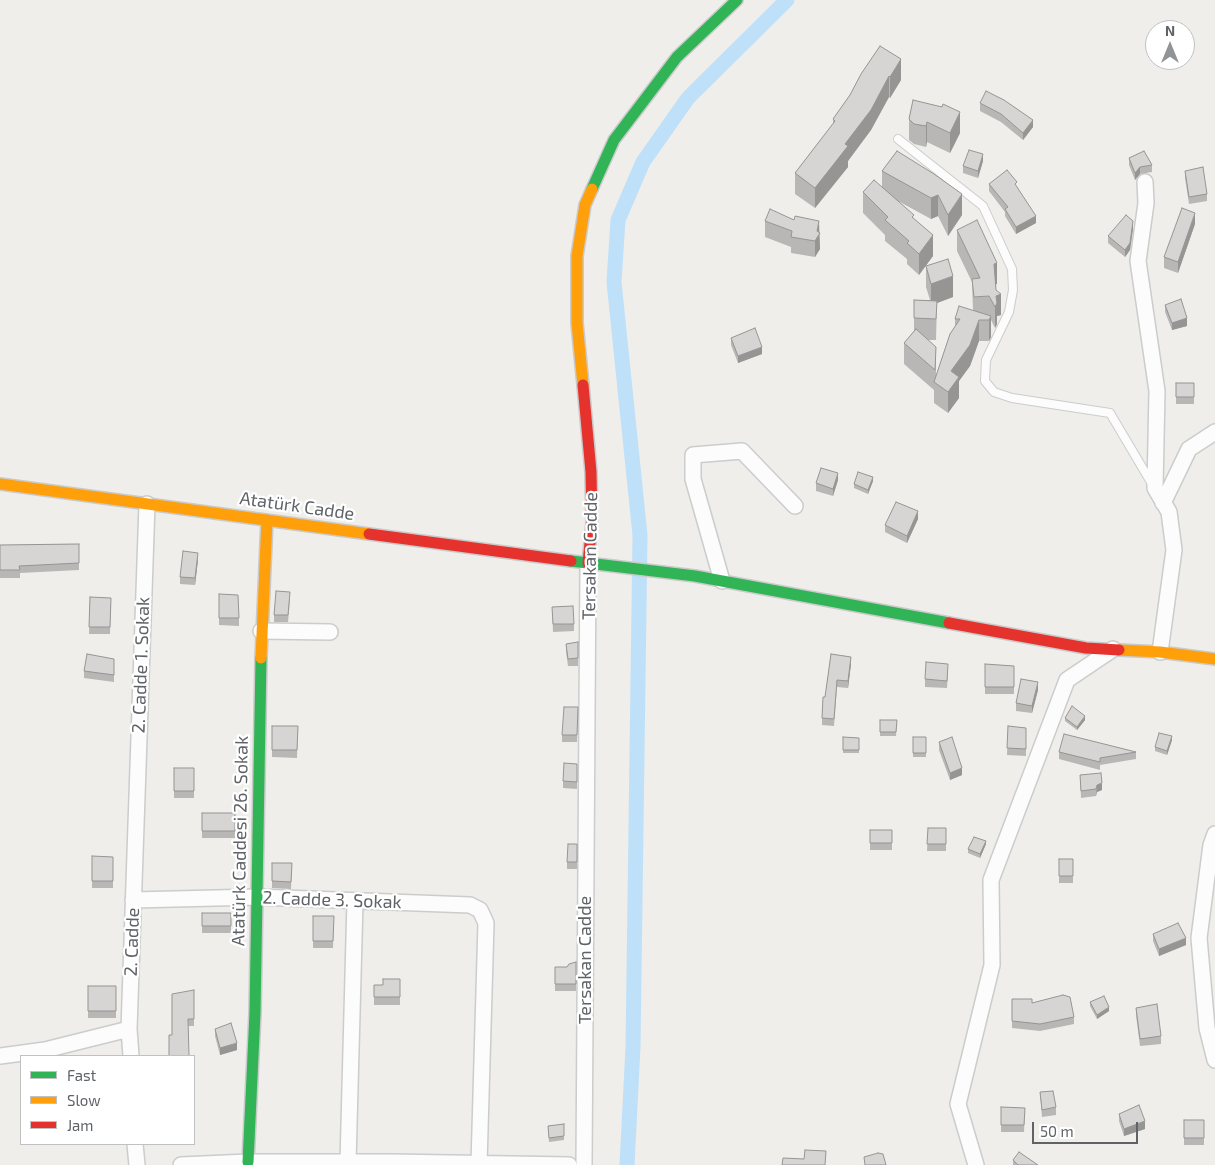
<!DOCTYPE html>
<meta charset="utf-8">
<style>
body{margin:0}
#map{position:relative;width:1215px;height:1165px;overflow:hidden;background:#efeeea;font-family:"Exo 2",sans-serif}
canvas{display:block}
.legend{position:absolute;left:20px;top:1055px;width:175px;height:90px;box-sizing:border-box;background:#fff;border:1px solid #bfc1c3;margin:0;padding:6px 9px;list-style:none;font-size:15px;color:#5f6368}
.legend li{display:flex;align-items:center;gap:10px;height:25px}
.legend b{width:25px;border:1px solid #bfc1c3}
.north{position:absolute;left:1145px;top:20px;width:50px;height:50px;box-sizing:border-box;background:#fff;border:1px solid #bfc1c3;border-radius:50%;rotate:0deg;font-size:14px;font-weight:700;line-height:20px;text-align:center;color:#5f6368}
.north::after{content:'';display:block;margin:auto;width:18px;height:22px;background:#919496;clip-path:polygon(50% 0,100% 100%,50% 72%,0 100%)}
.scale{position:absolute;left:1032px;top:1122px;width:106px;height:22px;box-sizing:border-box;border:2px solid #5f6368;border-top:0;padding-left:6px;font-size:15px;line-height:18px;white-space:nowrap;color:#5f6368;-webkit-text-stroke:4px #fff;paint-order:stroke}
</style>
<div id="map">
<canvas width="1215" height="1165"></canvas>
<ul class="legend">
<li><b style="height:6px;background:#30b455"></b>Fast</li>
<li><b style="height:6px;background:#ff9f0a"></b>Slow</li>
<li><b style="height:6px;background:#e5322d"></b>Jam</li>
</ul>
<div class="north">N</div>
<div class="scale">50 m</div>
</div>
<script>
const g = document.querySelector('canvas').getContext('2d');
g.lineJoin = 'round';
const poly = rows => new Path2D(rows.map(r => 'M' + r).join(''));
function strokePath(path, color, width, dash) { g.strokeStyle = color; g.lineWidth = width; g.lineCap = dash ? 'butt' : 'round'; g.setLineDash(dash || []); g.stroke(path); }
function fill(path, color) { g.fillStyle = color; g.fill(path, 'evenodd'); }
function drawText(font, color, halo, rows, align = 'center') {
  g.font = font + ' "Exo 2",sans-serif'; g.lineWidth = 4.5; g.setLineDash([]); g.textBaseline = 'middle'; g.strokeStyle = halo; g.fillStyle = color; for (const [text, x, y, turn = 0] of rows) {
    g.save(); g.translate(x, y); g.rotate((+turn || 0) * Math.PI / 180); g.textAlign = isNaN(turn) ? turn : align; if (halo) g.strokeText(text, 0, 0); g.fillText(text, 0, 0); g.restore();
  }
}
strokePath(poly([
 [627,1165,633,1047,640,535,614,282,618,220,643,162,688,98,787,0]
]), '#bfe0f9', 15);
const lane = poly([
 [898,139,983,206,1012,269,1013,290,1009,312,986,360,985,381,994,392,1012,398,1110,413,1152,484]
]);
const street = poly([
 [1145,182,1146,203,1138,261,1157,391,1155,488,1169,512,1174,550,1160,652],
 [1163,503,1189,449,1215,432],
 [722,581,693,479,693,455,742,451,795,506],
 [261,631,330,632],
 [1215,834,1211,845,1199,938,1207,1028,1215,1060],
 [133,900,257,897,470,905,480,910,486,923,479,1164],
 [0,1056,45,1050,129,1029],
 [131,1056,129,1029,147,504],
 [135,1144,137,1165],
 [181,1165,248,1162,348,1162,355,901],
 [348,1165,348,1162,391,1162,569,1165],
 [584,1165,588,563],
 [976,1165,958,1104,992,965,991,880,1067,680,1113,649]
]);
const fast = poly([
 [592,189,614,140,677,57,737,0],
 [571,561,695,576,949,623],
 [248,1162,255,1013,261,658]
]);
const slow = poly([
 [583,385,577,323,577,256,585,205,592,189],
 [0,484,369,534],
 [1119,650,1160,652,1215,659],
 [261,658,267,520]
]);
const jam = poly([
 [583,385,591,472,592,523,588,563],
 [369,534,571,561],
 [949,623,1086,648,1119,650]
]);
strokePath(lane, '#cbcccc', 10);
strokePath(street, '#cbcccc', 18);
strokePath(fast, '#cacacb', 14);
strokePath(slow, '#cacacb', 14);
strokePath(jam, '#cacacb', 14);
strokePath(lane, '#fdfcfc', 8);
strokePath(street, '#fdfcfc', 15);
strokePath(fast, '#30b455', 11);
strokePath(slow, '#ff9f0a', 11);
strokePath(jam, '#e5322d', 11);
fill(poly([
 [880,46,901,80,890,98,889,97,871,130,848,161,848,167,815,208,795,194,795,173,833,124,833,119,850,95],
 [913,100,960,133,950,153,927,142,926,147,914,144,909,140,909,119],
 [980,103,1033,127,1023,140,1001,122,980,111],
 [897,151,962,215,948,236,938,216,931,219,898,201,914,219,933,256,919,275,907,264,907,259,885,241,885,235,863,213,863,192,882,187,882,171],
 [1129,158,1152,165,1152,172,1140,174,1135,180,1129,165],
 [983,161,978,178,963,173,963,166],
 [1185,171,1207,194,1207,201,1189,204,1185,178],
 [989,184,1017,187,1036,223,1016,234,1005,216,1005,212,989,191],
 [765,221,819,232,820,249,815,257,791,253,791,247,765,237],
 [1195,224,1178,273,1164,268,1164,257],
 [1133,229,1130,250,1125,257,1108,243,1108,236],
 [957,230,997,284,996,284,996,290,1001,315,997,316,997,324,995,328,991,320,991,337,989,341,979,341,970,366,959,381,959,398,948,413,934,403,934,390,904,364,904,343,914,331,914,300,930,300,926,287,926,266,953,297,937,303,936,340,928,340,936,347,936,378,955,328,955,319,973,311,972,282,957,251],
 [1165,305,1187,326,1172,330,1165,312],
 [731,338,762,354,738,363,731,345],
 [1176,383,1194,383,1194,404,1176,404],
 [838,480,833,496,816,491,816,483],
 [873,481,868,494,854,488,854,484],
 [918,519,907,543,885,532,885,525],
 [79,544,79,570,20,573,20,578,0,578,0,545],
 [198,560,195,585,180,584,180,577],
 [219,594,239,618,239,626,219,625],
 [90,597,111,605,110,634,89,634],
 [290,599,288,622,274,622,274,615],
 [552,607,574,624,574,631,553,632],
 [578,642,578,666,568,666,566,651,566,644],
 [831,654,851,664,848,688,837,687,834,726,822,725,822,718,825,697],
 [114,659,114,682,84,678,84,671],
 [985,664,1014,666,1014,694,985,694],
 [948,672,947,688,925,687,925,679],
 [1038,690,1032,713,1016,711,1016,703],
 [578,707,577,742,562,742,562,735],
 [1065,718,1085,720,1077,730,1065,721],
 [880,720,897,720,896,736,880,736],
 [272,726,298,726,297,758,272,757],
 [1008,726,1026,728,1026,756,1007,755],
 [843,737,859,738,859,753,843,753],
 [913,737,926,737,926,757,913,757],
 [1172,740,1167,755,1155,751,1155,747],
 [939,742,962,775,950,780,939,750],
 [1059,752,1136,752,1136,759,1100,765,1100,770,1059,759],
 [577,764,577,789,563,788,563,781],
 [174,768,194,768,194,798,174,798],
 [1080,775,1102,790,1097,792,1096,796,1081,798],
 [202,813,235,813,235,838,202,838],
 [928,828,946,828,946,851,927,851],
 [870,830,892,830,892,850,870,850],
 [577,844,577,869,567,869,567,862],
 [986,844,980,858,968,853,968,849],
 [92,856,113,857,113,888,92,888],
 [1059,859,1073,859,1073,883,1059,883],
 [272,863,292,863,291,889,272,888],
 [202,913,231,913,231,933,202,933],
 [313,916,334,916,333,948,313,948],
 [1153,934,1186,945,1159,956,1153,941],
 [576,962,576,991,555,991,555,967,567,967],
 [400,979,400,1005,374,1005,374,985,383,985],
 [88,986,116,986,116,1018,88,1018],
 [194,990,194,1026,188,1026,172,1035],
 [1012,999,1032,1003,1074,1017,1074,1024,1040,1031,1012,1028],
 [1090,1002,1109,1011,1097,1019,1090,1006],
 [1136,1008,1161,1036,1161,1044,1140,1046,1136,1015],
 [215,1029,237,1050,220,1055,215,1036],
 [1040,1092,1056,1107,1056,1115,1042,1117],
 [1001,1107,1025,1108,1024,1132,1001,1132],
 [1119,1114,1145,1129,1124,1136,1119,1121],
 [1184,1120,1204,1120,1204,1145,1184,1145],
 [564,1124,564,1140,549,1142,548,1126],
 [1013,1160,1038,1165,1013,1165]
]), '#b8b7b5');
fill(poly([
 [901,59,901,80,890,98,890,77],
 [889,76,889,97,871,130,848,161,848,167,815,208,815,188,845,144],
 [960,112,960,133,950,153,950,133],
 [1033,120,1033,127,1023,140,1023,133],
 [927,122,927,142,926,147,926,126],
 [983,154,983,161,978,178,978,171],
 [1140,167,1140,174,1135,180,1135,173],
 [962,194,962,215,948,236,948,215],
 [938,195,938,216,931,219,931,198],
 [1195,213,1195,224,1178,273,1178,262],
 [1036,216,1036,223,1016,234,1016,227],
 [819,221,820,249,815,257,815,241],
 [1133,221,1133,229,1130,250,1125,257,1125,250],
 [933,235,933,256,919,275,919,254],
 [997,263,997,284,994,285,994,264],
 [953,276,953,297,937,303,936,340,937,303,931,305,931,284],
 [1001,294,1001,315,997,316,997,324,995,328,995,307,996,296],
 [991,316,991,337,989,341,989,320],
 [1187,318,1187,326,1172,330,1172,323],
 [979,320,979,341,970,366,959,381,959,398,948,413,948,392,951,371],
 [762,347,762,354,738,363,738,356],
 [838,473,838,480,833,496,833,489],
 [873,477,873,481,868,494,868,490],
 [918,511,918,519,907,543,907,536],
 [198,553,198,560,195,585,195,578],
 [851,657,851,664,848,688,848,681],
 [1038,682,1038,690,1032,713,1032,706],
 [1085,716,1085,720,1077,730,1077,727],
 [1172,736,1172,740,1167,755,1167,751],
 [962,768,962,775,950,780,950,773],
 [1102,783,1102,790,1097,792,1096,796,1097,785],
 [986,841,986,844,980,858,980,854],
 [1186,938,1186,945,1159,956,1159,949],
 [1109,1007,1109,1011,1097,1019,1097,1015],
 [237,1043,237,1050,220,1055,220,1048],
 [1145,1121,1145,1129,1124,1136,1124,1129]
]), '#969594');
const building = poly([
 [880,46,901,59,890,77,889,76,871,110,845,144,848,146,815,188,795,173,835,121,833,119,850,95,861,74,880,46],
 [986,91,1004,100,1033,120,1023,133,1001,114,980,103,986,91],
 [913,100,942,107,943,104,960,112,950,133,927,122,926,126,914,124,909,119,913,100],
 [969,150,983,154,978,171,963,166,969,150],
 [897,151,934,174,962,194,948,215,938,195,931,198,882,171,897,151],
 [1144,151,1152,165,1140,167,1135,173,1129,158,1144,151],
 [1203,167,1207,194,1189,197,1185,171,1203,167],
 [1007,170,1017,182,1015,184,1036,216,1016,227,1005,209,1008,207,989,184,1007,170],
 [874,180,914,215,912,217,933,235,919,254,907,243,909,241,885,220,888,217,863,192,874,180],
 [1182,208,1195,213,1178,262,1164,257,1182,208],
 [770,209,794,220,795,216,819,221,817,231,820,233,815,241,791,237,792,231,765,221,770,209],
 [1126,215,1133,221,1130,243,1125,250,1108,236,1126,215],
 [977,220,997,263,994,264,996,290,1001,294,996,296,997,303,995,307,989,296,974,297,972,279,980,278,957,230,977,220],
 [948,259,953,276,931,284,926,266,948,259],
 [1181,299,1187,318,1172,323,1165,305,1181,299],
 [914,300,937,301,936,319,914,318,914,300],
 [959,306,991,316,989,320,979,320,970,345,951,371,959,377,948,392,934,382,950,334,960,319,955,319,959,306],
 [755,328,762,347,738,356,731,338,755,328],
 [916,329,936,347,935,370,904,343,916,329],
 [1176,383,1194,383,1194,397,1176,397,1176,383],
 [821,468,838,473,833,489,816,483,821,468],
 [858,472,873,477,868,490,854,484,858,472],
 [896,502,918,511,907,536,885,525,896,502],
 [79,544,79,563,19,566,20,570,0,570,0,545,79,544],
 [183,551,198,553,195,578,180,577,183,551],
 [276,591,290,592,288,615,274,615,276,591],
 [219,594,238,595,239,618,219,618,219,594],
 [90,597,111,598,110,627,89,627,90,597],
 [573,606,574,624,553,624,552,607,573,606],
 [578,642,578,658,568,659,566,644,578,642],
 [87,654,114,659,114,675,84,671,87,654],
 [831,654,851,657,848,681,837,680,834,719,822,718,823,697,825,697,831,654],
 [926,662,948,664,947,681,925,679,926,662],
 [985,664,1014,666,1014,687,985,687,985,664],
 [1021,679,1038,682,1032,706,1016,703,1021,679],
 [1072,706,1085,716,1077,727,1065,718,1072,706],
 [564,707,578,707,577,735,562,735,564,707],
 [880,720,897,720,896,732,880,732,880,720],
 [272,726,298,726,297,750,272,750,272,726],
 [1008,726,1026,728,1026,749,1007,748,1008,726],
 [1159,733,1172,736,1167,751,1155,747,1159,733],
 [1064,734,1136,752,1100,758,1100,762,1059,752,1064,734],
 [843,737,859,738,859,750,843,750,843,737],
 [913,737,926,737,926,753,913,753,913,737],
 [952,737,962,768,950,773,939,742,952,737],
 [564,763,577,764,577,782,563,781,564,763],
 [174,768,194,768,194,791,174,791,174,768],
 [1101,773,1102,783,1097,785,1096,789,1081,791,1080,775,1101,773],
 [202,813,235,813,235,831,202,831,202,813],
 [928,828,946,828,946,844,927,844,928,828],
 [870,830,892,830,892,843,870,843,870,830],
 [974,837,986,841,980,854,968,849,974,837],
 [568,844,577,844,577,862,567,862,568,844],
 [92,856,113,857,113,881,92,881,92,856],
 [1059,859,1073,859,1073,876,1059,876,1059,859],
 [272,863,292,863,291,882,272,881,272,863],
 [202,913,231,913,231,926,202,926,202,913],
 [313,916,334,916,333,941,313,941,313,916],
 [1178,923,1186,938,1159,949,1153,934,1178,923],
 [576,962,576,984,555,984,555,967,567,967,569,964,576,962],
 [383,979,400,979,400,997,374,997,374,985,383,985,383,979],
 [88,986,116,986,116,1011,88,1011,88,986],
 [194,990,194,1019,188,1019,189,1056,169,1056,169,1035,172,1035,172,994,194,990],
 [1063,995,1070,997,1074,1017,1040,1024,1012,1021,1012,999,1032,999,1032,1003,1063,995],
 [1104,996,1109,1007,1097,1015,1090,1002,1104,996],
 [1157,1004,1161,1036,1140,1039,1136,1008,1157,1004],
 [231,1023,237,1043,220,1048,215,1029,231,1023],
 [1053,1091,1056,1107,1042,1110,1040,1092,1053,1091],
 [1139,1105,1145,1121,1124,1129,1119,1114,1139,1105],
 [1001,1107,1025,1108,1024,1125,1001,1125,1001,1107],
 [1184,1120,1204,1120,1204,1138,1184,1138,1184,1120],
 [564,1124,564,1136,549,1138,548,1126,564,1124],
 [805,1150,826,1151,825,1165,782,1165,783,1158,804,1159,805,1150],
 [1019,1152,1038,1165,1018,1165,1013,1160,1019,1152],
 [878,1153,883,1154,886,1165,865,1165,864,1157,878,1153]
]);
fill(building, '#d6d5d3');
strokePath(building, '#969594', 1);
drawText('18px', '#5f6368', '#fff', [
 ["Atatürk Cadde",297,506,8],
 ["Tersakan Cadde",590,556,-89],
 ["2. Cadde 1. Sokak",141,665,-88],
 ["Atatürk Caddesi 26. Sokak",240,841,-89],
 ["2. Cadde 3. Sokak",332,900,2],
 ["2. Cadde",132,942,-88],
 ["Tersakan Cadde",585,960,-90]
]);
</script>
